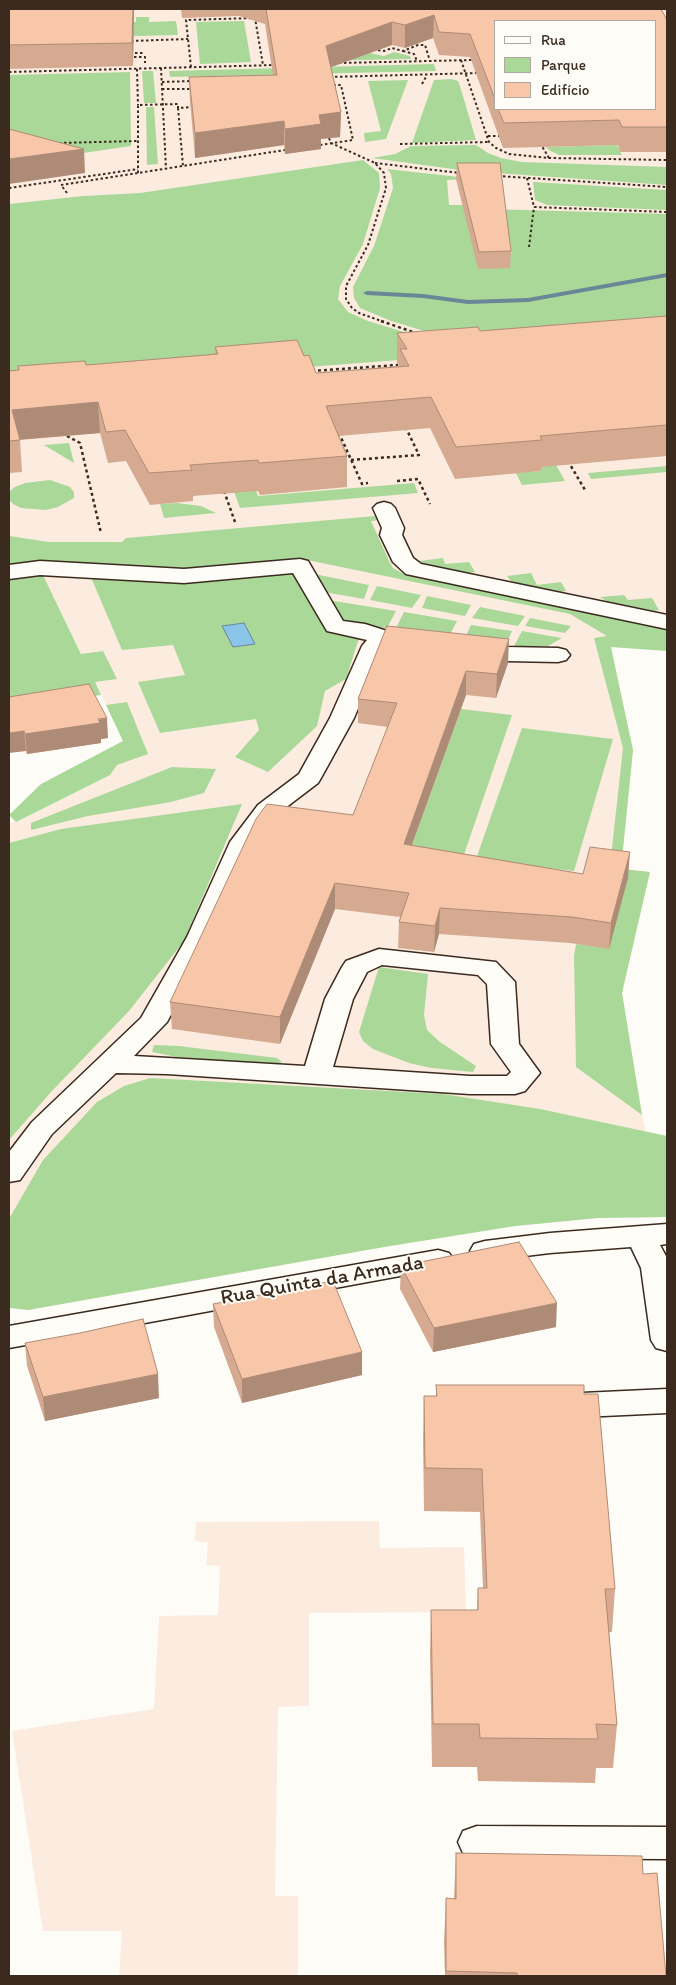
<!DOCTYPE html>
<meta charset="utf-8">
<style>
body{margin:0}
#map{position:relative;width:676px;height:1985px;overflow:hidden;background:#fdfcf7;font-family:Itim,sans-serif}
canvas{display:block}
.frame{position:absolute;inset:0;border:10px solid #3b2a1e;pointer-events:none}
.legend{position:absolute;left:494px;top:20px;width:162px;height:90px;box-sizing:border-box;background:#fdfcf7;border:1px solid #afa8a0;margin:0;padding:6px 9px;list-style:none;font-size:15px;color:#3b2a1e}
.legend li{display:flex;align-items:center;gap:10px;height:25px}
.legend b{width:25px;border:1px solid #afa8a0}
</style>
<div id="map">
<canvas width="676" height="1985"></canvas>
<div class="frame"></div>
<ul class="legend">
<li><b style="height:6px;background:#fdfcf7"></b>Rua</li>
<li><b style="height:14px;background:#aad898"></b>Parque</li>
<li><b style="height:14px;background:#f8c6a9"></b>Edifício</li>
</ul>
</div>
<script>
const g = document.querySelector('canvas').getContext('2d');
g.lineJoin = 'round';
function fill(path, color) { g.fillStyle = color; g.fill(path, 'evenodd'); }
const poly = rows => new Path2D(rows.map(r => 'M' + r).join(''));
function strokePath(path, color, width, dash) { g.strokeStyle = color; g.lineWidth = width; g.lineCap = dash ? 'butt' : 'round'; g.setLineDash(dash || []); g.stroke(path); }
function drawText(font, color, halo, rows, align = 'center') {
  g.font = font + ' Itim,sans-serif'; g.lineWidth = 4; g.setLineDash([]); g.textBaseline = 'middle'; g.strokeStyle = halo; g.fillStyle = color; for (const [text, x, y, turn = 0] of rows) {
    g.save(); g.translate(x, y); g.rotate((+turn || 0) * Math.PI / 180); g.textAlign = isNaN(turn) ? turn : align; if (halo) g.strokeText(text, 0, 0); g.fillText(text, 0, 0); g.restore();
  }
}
fill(poly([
 [9,9,667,9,667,635,608,636,633,750,621,868,650,872,622,993,642,1115,664,1217,598,1218,515,1226,384,1247,28,1310,9,1307,9,823,16,822,110,775,128,750,42,573,9,577],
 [495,21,655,21,655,109,495,109],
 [379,1521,380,1548,464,1547,466,1612,309,1613,309,1706,278,1707,275,1896,298,1896,298,1976,119,1976,122,1931,43,1931,12,1731,154,1709,159,1616,218,1615,220,1566,206,1565,208,1542,195,1541,196,1522]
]), '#fcece0');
fill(poly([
 [136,17,149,17,149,22,176,21,178,35,97,37,97,23,136,22],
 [244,21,251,62,200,64,196,22],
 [394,52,410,56,411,59,310,61,347,54,359,57,370,53,384,56],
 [434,64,436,71,170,77,169,71],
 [142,71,153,71,156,103,144,103],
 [130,72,131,146,9,164,9,75],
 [451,79,458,81,460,86,476,140,412,143,434,80],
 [408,80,386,139,365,142,364,133,381,131,368,81],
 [146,107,154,107,158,164,147,165],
 [476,145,488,153,501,158,522,162,667,167,667,185,467,171,372,158,395,154,411,146],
 [617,145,622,155,559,155,549,150,546,147],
 [363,160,379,173,380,188,363,244,340,286,338,299,348,312,368,321,476,354,218,374,9,376,9,204,83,196,140,193],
 [387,169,468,178,469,179,447,180,449,205,483,205,489,209,667,214,667,339,497,353,391,321,360,308,354,298,353,287,374,246,393,188,391,174],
 [533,182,667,190,667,210,547,205,535,200],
 [215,384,258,496,414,483,418,493,240,508,196,385],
 [514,391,565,481,522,485,516,473,541,471],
 [69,443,74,463,44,445],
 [667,466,667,472,591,479,588,473],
 [50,480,70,487,74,492,74,498,58,507,46,510,21,508,13,504,9,499,9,492,15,487,25,483],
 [177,503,201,506,216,513,164,518,160,504],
 [375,516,380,520,371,521,390,563,393,568,406,575,667,629,667,651,611,647,633,750,621,869,650,872,622,993,642,1115,576,1067,574,956,576,944,609,948,609,875,623,748,594,638,607,636,570,614,307,560,187,572,45,564,9,569,9,536,49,542,122,542,126,538],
 [443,558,445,564,469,562,475,572,469,573,425,564,419,561],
 [294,569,328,630,360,635,346,679,325,691,317,726,268,772,235,757,259,730,256,719,160,733,138,682,185,675,173,645,122,650,90,575],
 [42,573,81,654,103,651,117,679,95,682,101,695,42,703,9,698,9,577],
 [531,573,537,585,561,582,566,591,560,592,516,583,511,581,507,576],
 [314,574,369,585,364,599,324,592],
 [377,586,421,595,412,608,370,600],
 [624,595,628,600,652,598,659,610,654,611,608,602,600,597],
 [427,596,471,605,465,616,422,608],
 [328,600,396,611,387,628,349,625,339,621],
 [480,607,525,616,518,626,472,618],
 [404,612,457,621,447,640,395,630],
 [530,618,571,626,565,633,525,626],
 [471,625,512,631,505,647,463,642],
 [522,631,562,638,548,646,513,648],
 [127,702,148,754,117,765,110,775,16,822,9,815,41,784,123,741,106,705],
 [461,709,512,715,460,866,402,872],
 [522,728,613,739,574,871,476,859],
 [172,767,216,769,204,793,171,802,88,816,31,830,31,823],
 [242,804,184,941,129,1011,51,1092,9,1140,9,843,61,829],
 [379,967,428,974,424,1015,427,1030,440,1042,476,1066,473,1072,431,1068,409,1063,373,1049,363,1041,359,1032],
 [154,1045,179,1046,277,1058,282,1062,275,1064,177,1057,152,1052],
 [150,1078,443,1094,540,1109,667,1136,667,1217,598,1218,515,1226,384,1247,28,1310,10,1308,9,1219,43,1160,97,1102,124,1086]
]), '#aad898');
const water = poly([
 [244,623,255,644,233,647,222,626,244,623]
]);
fill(water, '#8ac5e9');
strokePath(water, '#6a8798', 1);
fill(poly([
 [667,273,667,277,528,302,468,304,423,298,367,295,363,293,367,291,423,294,468,300,528,298,667,273]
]), '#6a8798');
const minor = poly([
 [384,502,391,504,395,508,404,528,402,535,413,558,421,564,667,615,667,629,406,574,393,562,380,535,382,528,373,508,377,504,384,502],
 [300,559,308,561,343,621,365,624,387,631,418,634,426,636,429,641,426,646,418,648,389,645,383,649,354,718,321,778,318,783,276,815,255,843,213,937,167,1022,134,1056,305,1066,325,999,342,967,346,961,379,949,496,962,515,982,519,1044,540,1073,525,1091,515,1094,470,1094,167,1074,116,1073,52,1134,20,1180,9,1182,9,1152,32,1122,141,1018,187,937,230,842,258,805,299,774,330,718,362,646,367,640,327,631,293,573,184,583,40,575,9,579,9,565,40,561,184,569,300,559],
 [382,965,478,975,487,984,491,1044,511,1072,507,1076,470,1076,333,1067,353,999,367,972,382,965],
 [471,641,507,647,558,648,566,650,570,655,566,660,558,662,507,661,463,653,460,648,463,643,471,641],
 [667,1224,667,1244,660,1245,667,1258,667,1351,656,1348,651,1340,641,1268,631,1247,550,1253,485,1261,474,1258,470,1251,474,1244,485,1241,550,1233,667,1224],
 [438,1250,449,1253,454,1260,449,1267,9,1348,9,1326,438,1250],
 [667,1389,667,1413,561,1418,549,1414,544,1406,549,1398,561,1394,667,1389],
 [477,1826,667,1827,667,1859,477,1858,463,1853,458,1842,463,1831,477,1826]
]);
strokePath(minor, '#3b2a1e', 3);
strokePath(poly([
 [131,41,188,39],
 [378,50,384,51,392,48,403,51,418,45,425,45,430,61],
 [403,51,414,54,417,61],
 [130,53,145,53],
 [129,57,145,57,145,63],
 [461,60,489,142,496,148,509,154,549,158,667,160],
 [339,63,473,60],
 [191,67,186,20,255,18,263,65],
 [161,68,166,169],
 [137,69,138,105],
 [9,72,276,65],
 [330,77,479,73],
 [162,82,192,81],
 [422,84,427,75],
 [162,89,193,89],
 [178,108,183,166],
 [488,136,503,136],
 [329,138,331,143,375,163,384,173,386,188,368,245,346,286,346,299,352,308,359,313,384,322],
 [59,143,138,141],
 [540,143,549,158],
 [400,144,489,142],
 [320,145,353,140,341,85,333,85],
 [375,163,460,173],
 [138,173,138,105,178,104,178,108,193,107],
 [498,176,667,187],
 [527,178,534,207,667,212],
 [9,188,138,169],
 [67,193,61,185,285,150],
 [529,247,534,207]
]), '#3b2a1e', 2, [2.5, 2.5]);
strokePath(poly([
 [381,321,416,333],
 [312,371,398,365],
 [339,433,362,484,368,483],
 [67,436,80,443,101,533],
 [351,460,419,455,406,428],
 [568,461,585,490],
 [397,481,418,479,430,504],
 [224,491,235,522]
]), '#3b2a1e', 2.5, [3, 3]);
fill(minor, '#fdfcf7');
fill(poly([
 [9,9,134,9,133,66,9,69],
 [181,9,661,9,667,20,667,152,620,152,618,145,503,148,470,57,439,55,433,38,405,48,392,45,331,67,341,112,340,137,321,139,321,149,285,154,284,145,195,158,190,101,189,77,273,75,265,24,239,16,182,18],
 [495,21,655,109,495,109],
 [457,163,511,251,510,268,478,269,456,179],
 [667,316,667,456,541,467,541,471,455,479,430,428,339,436,347,456,347,487,260,495,258,491,193,496,193,501,150,505,126,461,108,463,100,433,20,440,22,472,9,473,9,371,18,370,18,366,86,365,215,354,215,347,304,356,316,373,399,366,397,363,397,333,480,331],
 [387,626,508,663,496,698,466,695,412,845,583,874,628,878,609,949,570,943,439,934,434,952,398,948,399,922,400,917,335,909,280,1044,172,1029,170,1002,353,815,388,727,358,723,358,699],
 [9,697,108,738,101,739,101,743,27,754],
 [401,1266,556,1327,433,1352,400,1289],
 [213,1304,362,1375,242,1403,214,1327],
 [25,1343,159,1398,45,1421,27,1366],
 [436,1385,584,1394,615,1589,612,1632,609,1632,617,1725,613,1768,596,1768,595,1783,478,1781,477,1767,432,1767,430,1653,431,1610,477,1610,478,1588,483,1588,480,1512,424,1511,423,1438,424,1396,436,1396],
 [456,1853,643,1874,666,1976,445,1976,444,1942,446,1898,454,1899]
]), '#d5aa91');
fill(poly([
 [133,9,134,9,133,66,132,43],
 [434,15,433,38,405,48,405,25],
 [392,22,392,45,326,69,326,46],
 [341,112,340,137,321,139,321,149,285,154,285,129,319,115],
 [284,121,284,145,195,158,195,133],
 [84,149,85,173,9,184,9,159],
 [98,402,100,433,15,440,12,410],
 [509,639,508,663,496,698,497,674],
 [466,671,466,695,403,869,404,844],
 [107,718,108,738,101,739,101,743,27,754,25,734],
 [24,731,26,751,9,753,9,733],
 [630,852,628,878,609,949,611,923],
 [335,883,335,909,280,1044,280,1017],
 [440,908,439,934,434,952,435,926],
 [557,1303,556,1327,433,1352,434,1328],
 [362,1352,362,1375,242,1403,242,1379],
 [158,1374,159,1398,45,1421,43,1397]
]), '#ae8b76');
const building = poly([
 [9,9,133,9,132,43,9,45,9,9],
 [266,9,661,9,667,20,667,127,622,127,619,120,504,123,498,109,655,109,655,21,495,21,495,99,470,34,439,32,434,15,405,25,392,22,326,46,341,112,319,115,321,124,285,129,284,121,195,133,189,77,277,75,266,9],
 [9,129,84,149,9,159,9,129],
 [457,163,500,163,511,251,479,252,457,163],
 [667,316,667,425,540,436,542,440,456,447,431,397,326,406,347,456,259,463,258,460,190,465,192,470,149,473,125,430,106,432,98,402,12,410,20,440,9,441,9,371,19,370,18,366,85,361,86,365,218,354,215,347,297,340,304,356,309,355,316,373,409,366,400,349,407,349,397,333,478,327,480,331,667,316],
 [387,626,509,639,497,674,466,671,404,844,583,874,590,847,630,852,611,923,572,917,440,908,435,926,399,922,409,893,335,883,280,1017,170,1002,256,819,267,804,353,815,397,703,358,699,387,626],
 [89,684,107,718,98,719,100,723,25,734,24,731,9,733,9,697,89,684],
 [519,1242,557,1303,434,1328,401,1266,519,1242],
 [333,1281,362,1352,242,1379,213,1304,333,1281],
 [143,1319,158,1374,43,1397,25,1343,80,1333,143,1319],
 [436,1385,584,1385,584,1394,598,1394,615,1589,605,1589,617,1725,596,1724,598,1739,480,1738,479,1724,433,1724,431,1610,478,1610,478,1588,487,1588,482,1469,425,1468,424,1396,437,1396,436,1385],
 [456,1853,642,1856,643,1874,657,1873,666,1976,517,1976,517,1973,446,1971,446,1898,456,1899,456,1853]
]);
fill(building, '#f8c6a9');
strokePath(building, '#ae8b76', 1);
drawText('21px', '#3b2a1e', '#fdfcf7', [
 ["Rua Quinta da Armada",322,1281,-10]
]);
</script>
